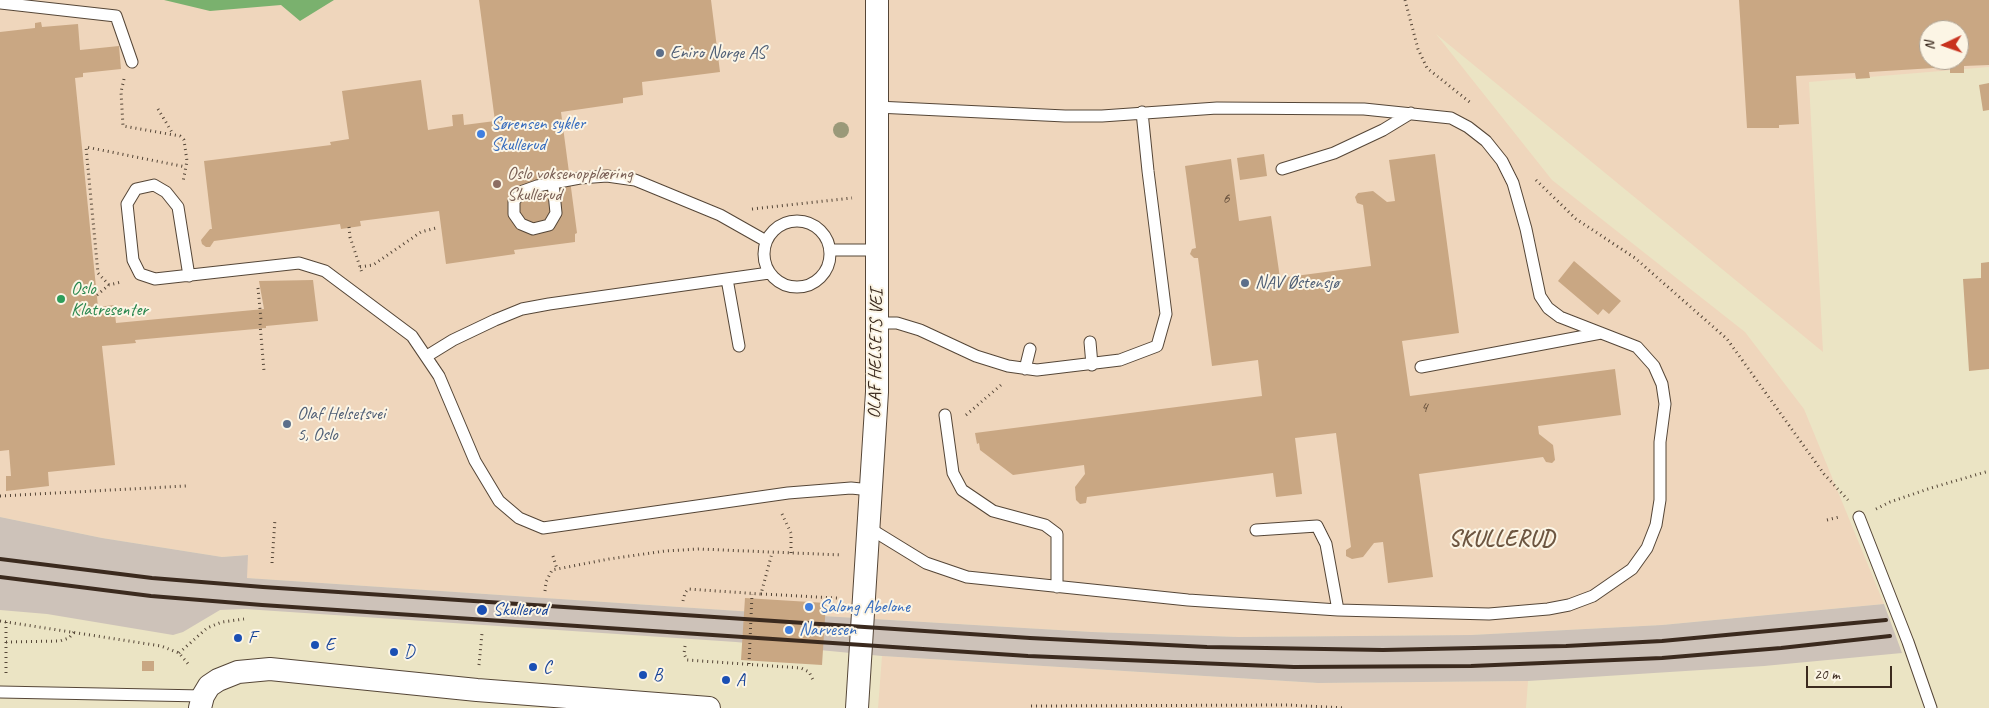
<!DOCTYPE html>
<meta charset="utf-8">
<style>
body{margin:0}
#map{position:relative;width:1989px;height:708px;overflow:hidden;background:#ebe4c4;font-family:Caveat,sans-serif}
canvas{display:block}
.north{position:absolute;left:1919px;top:20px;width:50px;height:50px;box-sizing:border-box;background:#fcf5e5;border:1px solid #afa495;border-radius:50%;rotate:267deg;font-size:14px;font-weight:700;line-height:20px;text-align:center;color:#3b2a1e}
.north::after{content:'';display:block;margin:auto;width:18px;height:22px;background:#c8321e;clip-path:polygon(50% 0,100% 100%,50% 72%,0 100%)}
.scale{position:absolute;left:1806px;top:666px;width:86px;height:22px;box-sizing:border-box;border:2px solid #3b2a1e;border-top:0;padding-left:6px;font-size:15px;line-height:18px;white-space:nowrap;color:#3b2a1e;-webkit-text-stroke:4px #fcf5e5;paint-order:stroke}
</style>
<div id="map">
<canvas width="1989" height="708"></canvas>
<div class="north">N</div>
<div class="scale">20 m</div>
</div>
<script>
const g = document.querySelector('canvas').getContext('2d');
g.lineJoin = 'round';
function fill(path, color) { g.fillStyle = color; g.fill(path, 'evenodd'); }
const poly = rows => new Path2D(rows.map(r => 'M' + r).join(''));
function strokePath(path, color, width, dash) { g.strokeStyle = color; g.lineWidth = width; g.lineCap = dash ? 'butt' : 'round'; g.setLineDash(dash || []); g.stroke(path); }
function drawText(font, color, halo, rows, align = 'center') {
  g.font = font + ' Caveat,sans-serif'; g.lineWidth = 4; g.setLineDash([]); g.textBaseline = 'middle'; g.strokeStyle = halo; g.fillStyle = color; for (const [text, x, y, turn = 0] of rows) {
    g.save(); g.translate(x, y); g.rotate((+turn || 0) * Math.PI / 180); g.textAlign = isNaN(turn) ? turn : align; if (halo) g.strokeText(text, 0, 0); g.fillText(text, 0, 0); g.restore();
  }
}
fill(poly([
 [0,0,1989,0,1989,67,1809,82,1823,352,1436,34,1552,180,1745,332,1804,409,1884,604,1662,625,1471,635,1239,637,1092,632,739,611,247,578,247,555,222,557,102,538,0,517],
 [1929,30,1959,30,1959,60,1929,60],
 [882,656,1318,683,1528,681,1526,708,878,708]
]), '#efd6bc');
fill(poly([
 [0,517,102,538,222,557,248,555,247,578,739,611,1092,632,1239,637,1471,635,1662,625,1884,604,1902,653,1764,666,1528,681,1318,683,882,656,736,642,245,609,220,610,183,632,173,635,47,614,0,610]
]), '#cdc2b9');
fill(poly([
 [164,0,334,0,300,21,281,5,210,11]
]), '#7ab16e');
fill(poly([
 [479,0,711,0,720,72,642,82,643,95,623,98,623,103,561,112,577,233,575,234,575,242,514,250,515,254,446,264,439,211,360,221,361,226,341,229,340,224,214,241,210,247,206,247,202,244,201,240,210,229,212,229,204,161,331,145,330,142,349,139,342,91,421,80,428,130,453,126,452,115,463,114,464,125,495,121],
 [1739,0,1989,0,1989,65,1964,66,1964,73,1950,73,1950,67,1869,72,1870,78,1856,79,1855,73,1796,76,1799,124,1779,125,1779,128,1747,128],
 [1929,30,1959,30,1959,60,1929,60],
 [41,22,42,27,78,24,80,50,119,46,121,69,83,73,83,77,75,78,98,307,114,305,116,323,264,309,259,281,313,280,318,321,266,326,266,328,135,340,136,343,102,346,115,465,48,472,49,486,6,491,6,476,11,476,9,450,0,451,0,32,35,28,35,23],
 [1989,83,1989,110,1983,111,1979,85],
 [1264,154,1267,176,1240,180,1237,158],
 [1435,154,1459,333,1402,341,1410,396,1615,369,1621,415,1538,426,1539,434,1553,445,1555,460,1552,463,1546,462,1543,457,1419,474,1433,577,1388,583,1383,542,1374,543,1363,557,1352,559,1346,556,1346,550,1351,547,1336,433,1295,438,1302,494,1276,497,1273,473,1087,497,1086,503,1080,504,1076,500,1075,487,1085,474,1084,465,1013,475,980,450,979,443,977,444,975,433,1262,396,1258,360,1212,366,1198,258,1194,258,1190,254,1192,249,1196,248,1185,166,1231,159,1239,221,1271,216,1280,278,1371,266,1363,205,1357,203,1355,197,1358,193,1373,191,1387,202,1395,201,1389,160],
 [1574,261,1621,301,1609,314,1603,309,1598,315,1558,281],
 [1989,262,1989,369,1969,371,1963,279,1981,278,1981,263],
 [745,598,826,603,822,665,741,660],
 [142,661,154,661,154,671,142,671]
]), '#c9a783');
const service = poly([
 [0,3,116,16,132,62],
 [1282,169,1334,153,1383,130,1411,113],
 [553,183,556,213,549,225,533,229,521,224,514,214,514,201,523,191,537,186,580,178,607,176,635,180,720,215,766,241],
 '764 254a33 33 0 1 1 66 0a33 33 0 1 1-66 0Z',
 [830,250,878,250],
 [189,276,178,207,166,192,154,185,136,189,127,204,133,260,140,274,155,279,299,263,325,271,412,336,439,376,475,461,499,501,519,518,543,528,788,493,851,488,871,490],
 [727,279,739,346],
 [878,323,897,323,920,330,976,356,1008,366,1037,370,1120,360,1157,346,1166,314,1148,171,1142,112],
 [1090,342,1092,365],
 [427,356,453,340,495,320,522,309,549,304,769,273],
 [1421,367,1601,333],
 [1025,369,1030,349],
 [945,415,953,473,962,490,993,511,1045,525,1057,534,1057,587],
 [1859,517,1908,642,1931,708],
 [869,528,926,563,967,577,1188,600,1338,610,1489,614,1548,609,1569,605,1593,596,1632,569,1647,548,1656,525,1660,500,1660,442,1665,404,1662,384,1654,366,1637,347,1560,317,1548,308,1540,296,1526,229,1513,183,1502,161,1486,141,1468,127,1451,118,1364,109,1217,108,1102,116,1065,116,877,107],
 [1256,530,1317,526,1326,544,1338,610],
 [0,692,203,696]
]);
const minor = poly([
 [200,708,203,696,209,686,218,680,238,672,270,669,477,690,709,708],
 [857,708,877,392,877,0]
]);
strokePath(service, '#554637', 13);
strokePath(minor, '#554637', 24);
strokePath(poly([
 [1405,0,1418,49,1427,68,1472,104],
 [124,79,121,92,123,126,180,136,184,140,187,161,183,182],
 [158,109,173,134],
 [1536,180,1576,219,1635,258,1727,339,1824,474,1848,500],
 [752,209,852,198],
 [349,227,350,237,362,273],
 [360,267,373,265,421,232,436,228],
 [109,285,98,273,86,147,186,167],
 [258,288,261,320],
 [97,295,109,285,121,282],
 [260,324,264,371],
 [966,415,1001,385],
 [0,496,186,486],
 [1876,509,1890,502,1931,488,1989,471],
 [782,514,791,533,791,554],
 [1827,520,1839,517],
 [553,556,557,569],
 [272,563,275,519],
 [545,591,546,582,552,570,609,559,665,551,699,549,842,555],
 [761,594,837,598],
 [683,601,685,593,688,589,761,594,772,553],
 [0,621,161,646,179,653,189,665],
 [6,642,60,641,69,638,74,632],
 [685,646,684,654,687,660,801,668,809,672,814,682],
 [179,653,207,628,222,622,244,619],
 [749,664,752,594],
 [479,665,482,633],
 [6,673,6,622],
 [1031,706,1289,705,1345,708]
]), '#554637', 3, [1, 4]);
strokePath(service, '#fff', 11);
strokePath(minor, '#fff', 22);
strokePath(poly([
 [0,559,152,578,263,587,1030,638,1207,647,1383,650,1566,646,1662,641,1886,620],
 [0,577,151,596,262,605,1028,656,1294,667,1471,666,1662,658,1781,648,1890,636]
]), '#3b2a1e', 4);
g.fillStyle = '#9a9979';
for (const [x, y] of [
 [841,130]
]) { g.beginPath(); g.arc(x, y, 8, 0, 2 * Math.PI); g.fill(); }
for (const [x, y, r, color] of [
 [660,53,5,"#5c6f8a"],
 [481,134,5,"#3f7fe0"],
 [497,184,5,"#8d6e63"],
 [1245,283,5,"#5c6f8a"],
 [61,299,5,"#2e9e5b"],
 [287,424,5,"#5c6f8a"],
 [809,607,5,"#3f7fe0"],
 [482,610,6,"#1a4fb4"],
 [789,630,5,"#3f7fe0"],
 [238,638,5,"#1a4fb4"],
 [315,645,5,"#1a4fb4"],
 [394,652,5,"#1a4fb4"],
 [533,667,5,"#1a4fb4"],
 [643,675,5,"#1a4fb4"],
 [726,680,5,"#1a4fb4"]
]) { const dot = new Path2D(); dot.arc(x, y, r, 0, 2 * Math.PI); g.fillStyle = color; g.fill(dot); strokePath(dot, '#fcf5e5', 2); }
drawText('15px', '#5e4937', null, [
 ["6",1226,199],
 ["4",1424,408]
]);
drawText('18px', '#4e5e75', '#fcf5e5', [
 ["Eniro Norge AS",670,53],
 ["NAV Østensjø",1255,283],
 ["Olaf Helsetsvei",297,414],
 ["5, Oslo",297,435]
], 'left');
drawText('18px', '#366cbe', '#fcf5e5', [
 ["Sørensen sykler",491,124],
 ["Skullerud",491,145],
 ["Salong Abelone",819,607],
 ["Narvesen",799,630]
], 'left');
drawText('18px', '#785e54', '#fcf5e5', [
 ["Oslo voksenopplæring",507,174],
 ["Skullerud",507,195]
], 'left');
drawText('18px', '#27864d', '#fcf5e5', [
 ["Oslo",71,289],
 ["Klatresenter",71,310]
], 'left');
drawText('18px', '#3b2a1e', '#fcf5e5', [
 ["OLAF HELSETS VEI",876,354,-89]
]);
drawText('18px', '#164399', '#fcf5e5', [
 ["Skullerud",493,610],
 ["F",248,638],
 ["E",325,645],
 ["D",404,652],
 ["C",543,667],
 ["B",653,675],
 ["A",736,680]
], 'left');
g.letterSpacing = '1px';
drawText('bold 22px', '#6d5641', '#fcf5e5', [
 ["SKULLERUD",1502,540]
]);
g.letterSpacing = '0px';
</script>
